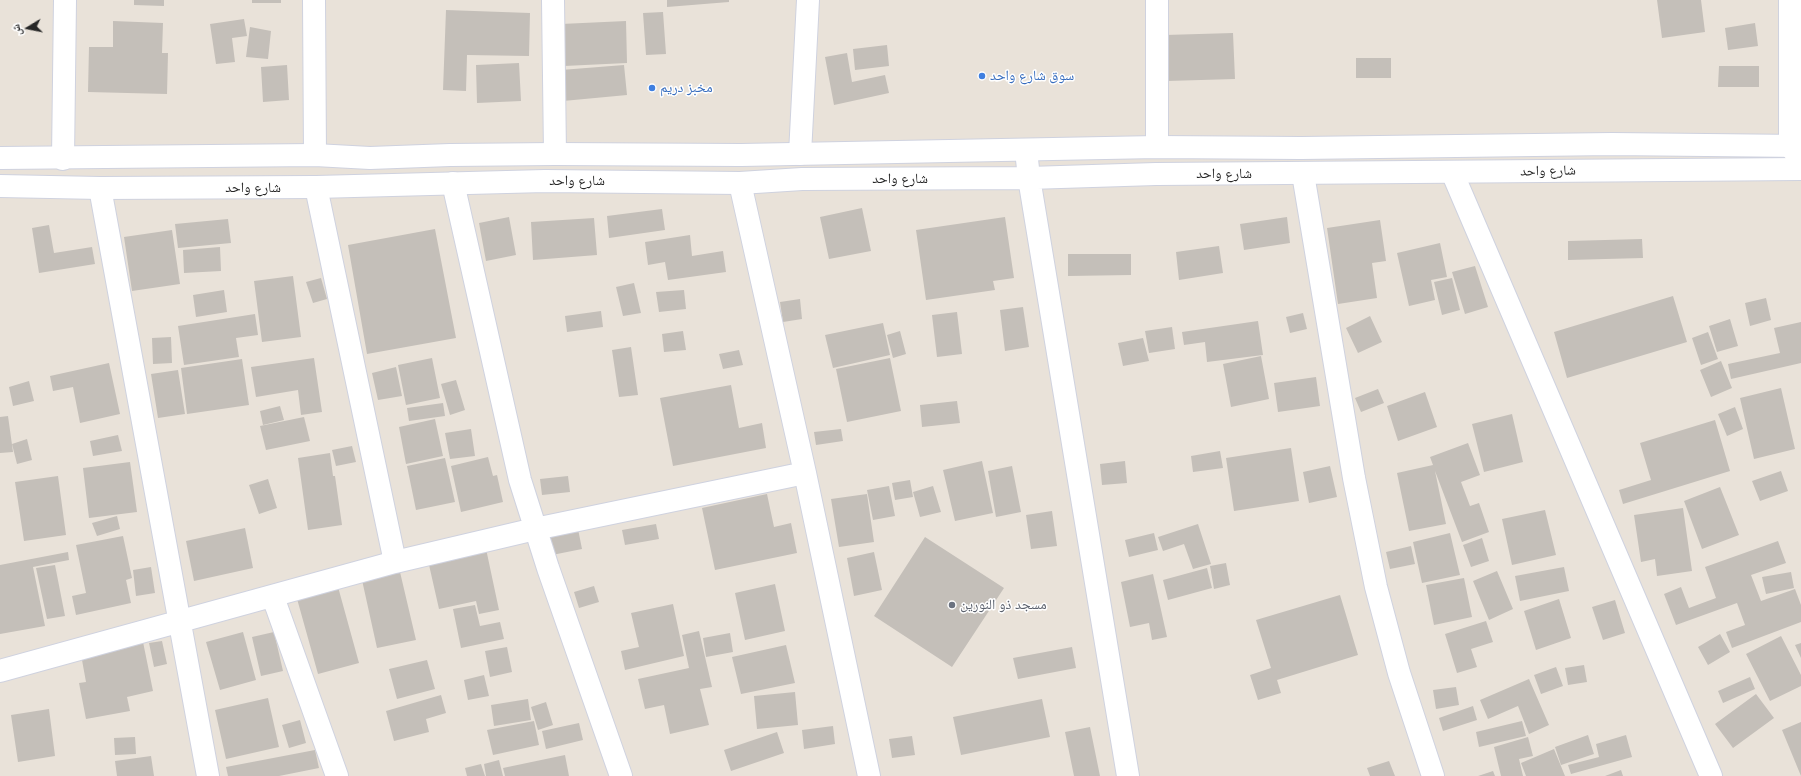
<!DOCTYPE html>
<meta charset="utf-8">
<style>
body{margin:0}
#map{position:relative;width:1801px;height:776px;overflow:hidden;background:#e9e2d9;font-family:Montserrat,"Noto Naskh Arabic",sans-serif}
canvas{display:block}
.north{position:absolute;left:8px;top:8px;width:40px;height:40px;-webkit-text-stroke:3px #fff;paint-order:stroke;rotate:260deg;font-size:11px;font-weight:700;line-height:16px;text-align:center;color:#272727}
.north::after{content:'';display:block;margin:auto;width:14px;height:18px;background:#272727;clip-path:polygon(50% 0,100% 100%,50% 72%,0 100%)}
</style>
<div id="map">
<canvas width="1801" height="776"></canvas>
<div class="north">ش</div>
</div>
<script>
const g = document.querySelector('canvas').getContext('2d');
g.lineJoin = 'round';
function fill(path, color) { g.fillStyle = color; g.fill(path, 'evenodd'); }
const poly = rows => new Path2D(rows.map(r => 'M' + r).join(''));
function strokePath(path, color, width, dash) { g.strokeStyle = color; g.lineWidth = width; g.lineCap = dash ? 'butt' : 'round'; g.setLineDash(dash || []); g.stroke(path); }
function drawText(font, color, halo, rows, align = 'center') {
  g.font = font + ' Montserrat,"Noto Naskh Arabic",sans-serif'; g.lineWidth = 3; g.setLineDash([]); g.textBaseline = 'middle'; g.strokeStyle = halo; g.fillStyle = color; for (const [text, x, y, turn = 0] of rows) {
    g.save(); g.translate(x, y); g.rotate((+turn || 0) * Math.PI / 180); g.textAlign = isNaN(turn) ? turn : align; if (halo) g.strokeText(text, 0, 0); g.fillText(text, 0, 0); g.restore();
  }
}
fill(poly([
 [134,0,164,0,164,6,134,5],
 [252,0,281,0,281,3,252,3],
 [667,0,729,0,729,2,667,7],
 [1657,0,1701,0,1705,32,1662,38],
 [446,10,530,13,529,56,467,55,466,91,443,90],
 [663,12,666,54,646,55,643,13],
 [244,19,247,36,232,38,235,62,216,64,210,24],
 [113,21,163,23,162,53,168,53,167,94,88,92,89,47,113,47],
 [626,21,627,63,564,66,561,24],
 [1755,23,1758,46,1728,50,1725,28],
 [250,27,271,31,268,59,246,57],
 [1233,33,1235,79,1167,81,1165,35],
 [887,45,889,66,855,70,853,49],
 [847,53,852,82,885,75,889,93,834,105,825,57],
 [1356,58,1391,58,1391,78,1356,78],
 [519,63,521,101,477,103,476,65],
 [287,65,289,100,263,102,261,67],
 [624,65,627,95,563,101,561,70],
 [1719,66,1759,66,1759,87,1718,87],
 [862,208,871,251,829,259,820,217],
 [662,209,665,230,609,238,607,216],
 [509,217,516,255,486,261,479,223],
 [1005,217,1014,278,993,281,995,290,926,300,916,230],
 [1287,217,1290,243,1244,250,1240,224],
 [594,218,597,255,533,260,531,222],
 [228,219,231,243,178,248,175,224],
 [1380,220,1386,261,1372,263,1377,298,1338,304,1327,228],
 [49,225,54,253,92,247,95,264,39,273,32,228],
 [435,229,456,338,367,354,348,245],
 [172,230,180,284,132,291,124,237],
 [690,235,692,256,723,251,726,272,668,280,665,262,648,265,645,242],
 [1642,239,1643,258,1568,260,1568,241],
 [1440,243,1447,277,1431,280,1435,300,1409,306,1397,253],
 [1219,246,1223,273,1179,280,1176,252],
 [220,247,221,271,184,273,183,250],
 [1068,254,1131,254,1131,275,1068,276],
 [1475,266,1488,307,1465,314,1452,272],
 [293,276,301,337,262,342,254,281],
 [321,278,327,299,313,303,306,282],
 [1452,278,1460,310,1442,315,1434,282],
 [634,283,641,313,623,316,616,287],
 [224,290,227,312,196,317,193,295],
 [684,290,686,309,659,312,656,292],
 [1673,296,1687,342,1567,378,1554,332],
 [1766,298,1771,320,1750,326,1745,303],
 [800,299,802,319,783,322,780,302],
 [1023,307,1029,347,1005,351,1000,310],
 [601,311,603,327,567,332,565,316],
 [957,312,962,354,937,357,932,315],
 [1303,313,1307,329,1290,333,1286,317],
 [255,314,258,335,236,338,239,357,184,365,178,326],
 [1370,316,1382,342,1358,353,1346,328],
 [1730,319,1738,346,1717,352,1709,326],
 [1258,321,1263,355,1207,362,1205,342,1184,345,1182,332],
 [1801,322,1801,363,1731,379,1728,364,1780,353,1774,328],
 [883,323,890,355,833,368,825,335],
 [1172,327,1175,349,1149,353,1145,331],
 [683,331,686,350,664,352,662,334],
 [900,331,906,354,893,358,887,335],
 [1708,332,1718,359,1701,365,1692,338],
 [171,337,172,363,153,364,152,338],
 [1143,338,1149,361,1123,366,1118,343],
 [631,347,638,395,619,397,612,350],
 [739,350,743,365,723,369,719,354],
 [1261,356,1269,399,1231,407,1223,364],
 [314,358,322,412,301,415,298,390,256,397,251,367],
 [432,358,440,398,406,405,398,365],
 [890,358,901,411,847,422,836,369],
 [242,359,249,405,187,414,181,368],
 [1721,361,1732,388,1711,397,1700,370],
 [109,363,120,414,80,423,73,387,53,391,50,376],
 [396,367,402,396,378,400,372,373],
 [178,370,185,414,158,418,151,374],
 [1316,377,1320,406,1278,412,1274,383],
 [456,380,465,410,450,415,441,384],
 [29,381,34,401,13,406,9,387],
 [731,385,739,428,762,423,766,448,673,466,660,398],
 [1781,388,1795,449,1754,459,1740,398],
 [1378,389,1384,403,1361,412,1355,398],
 [1425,392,1437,427,1398,441,1387,406],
 [957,401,960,423,922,427,920,405],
 [443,403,445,416,409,421,407,408],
 [280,406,284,420,263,425,260,411],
 [1735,407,1743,429,1727,436,1718,414],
 [1512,414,1523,462,1484,472,1472,424],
 [8,416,13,452,0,453,0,417],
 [304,417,310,441,266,450,260,426],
 [435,419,443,456,406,464,399,427],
 [1715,420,1730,471,1623,504,1619,490,1651,480,1640,443],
 [471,429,475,456,450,459,445,433],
 [841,429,843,441,816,445,814,432],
 [118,435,122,451,93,456,90,441],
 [27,439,32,460,17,464,12,444],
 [1468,443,1480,475,1461,482,1470,506,1479,503,1489,532,1462,542,1435,471,1446,524,1409,531,1397,473,1433,465,1430,457],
 [352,446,356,462,336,466,332,450],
 [1291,448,1299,501,1234,511,1226,458],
 [1220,451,1223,468,1193,472,1191,456],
 [330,453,333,476,335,476,342,525,308,530,298,458],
 [488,457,493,476,497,475,503,502,461,512,451,466],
 [445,458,455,502,416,510,407,466],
 [982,461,993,513,955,521,943,470],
 [1125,461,1127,483,1102,485,1100,464],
 [130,462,137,512,89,518,83,468],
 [1012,466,1021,512,996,517,988,471],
 [1330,466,1337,497,1309,503,1303,472],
 [1781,471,1788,491,1760,501,1752,481],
 [58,476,66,535,24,541,15,482],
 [568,476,570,492,542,495,540,479],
 [268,479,277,508,259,514,249,485],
 [910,480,913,497,895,500,892,483],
 [889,486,895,516,873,520,867,490],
 [933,486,941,512,920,517,913,492],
 [1720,487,1739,535,1702,549,1684,501],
 [767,494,774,527,791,523,797,553,715,570,702,508],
 [867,494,874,542,839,547,831,499],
 [1683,508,1692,571,1657,576,1655,559,1641,562,1634,515],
 [1545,510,1556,555,1512,565,1502,519],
 [1052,511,1057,546,1031,549,1026,515],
 [117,516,120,529,97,536,92,523],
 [576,519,582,549,552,555,546,525],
 [656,524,659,539,625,545,622,530],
 [1198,524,1211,564,1193,569,1184,544,1163,551,1158,537],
 [245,528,253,568,194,581,186,541],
 [1154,533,1158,550,1129,557,1125,540],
 [1450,533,1460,575,1422,583,1413,542],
 [123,536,132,578,126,580,131,603,76,615,72,596,86,593,76,545],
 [925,537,1004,588,952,667,874,616],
 [1482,538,1489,561,1471,567,1463,545],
 [1778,541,1786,563,1751,575,1761,601,1795,589,1801,605,1801,622,1732,648,1726,632,1745,625,1737,603,1676,625,1664,594,1681,587,1689,608,1716,598,1705,567],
 [485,544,499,610,479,614,476,601,439,609,427,556],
 [1411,546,1415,564,1390,569,1386,552],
 [68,552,69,560,33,567,45,626,0,634,0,565],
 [874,552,882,590,854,596,847,558],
 [1226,563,1230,585,1214,589,1210,566],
 [55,565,65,616,47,619,36,568],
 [151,567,155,593,136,596,133,570],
 [1564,567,1569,591,1520,601,1515,576],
 [1207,568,1212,588,1168,600,1163,580],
 [1497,571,1513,609,1489,620,1473,581],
 [400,572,416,640,377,648,362,580],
 [1791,572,1794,588,1766,594,1762,577],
 [1153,574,1167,637,1152,640,1149,623,1130,627,1121,582],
 [335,576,359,663,318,674,294,588],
 [1464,578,1472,617,1434,625,1426,585],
 [775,584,785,631,745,640,735,593],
 [594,586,599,602,579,608,574,592],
 [1340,595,1358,655,1277,680,1281,693,1258,700,1250,675,1271,668,1256,620],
 [1559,599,1571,638,1536,650,1524,611],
 [1615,600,1625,633,1603,640,1592,607],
 [673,604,684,656,625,670,621,651,639,647,631,613],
 [475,605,480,626,500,622,504,639,461,648,453,609],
 [1486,621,1493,642,1471,649,1477,667,1457,673,1445,634],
 [699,631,712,687,700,689,709,725,670,734,664,705,645,709,638,679,689,668,682,635],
 [243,632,256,680,220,690,206,642],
 [274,632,283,671,261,676,252,637],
 [730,633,733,652,706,657,703,638],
 [1720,634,1730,652,1708,665,1698,647],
 [1781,636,1801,675,1801,686,1770,701,1746,654],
 [142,637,153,691,127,697,130,711,86,719,79,683,86,682,80,649],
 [162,641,167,664,154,667,149,643],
 [1801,643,1801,658,1795,645],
 [786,645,795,683,741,694,732,657],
 [507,647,512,672,490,677,485,651],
 [1072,647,1076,668,1018,679,1013,658],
 [427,660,435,689,397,699,389,669],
 [1584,665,1587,682,1568,685,1565,668],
 [1556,667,1563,686,1541,694,1534,675],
 [484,675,489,696,468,700,464,680],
 [1750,677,1755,689,1723,703,1718,691],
 [1529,679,1549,725,1529,734,1518,706,1488,719,1480,700],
 [1456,687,1459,705,1436,709,1433,690],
 [795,692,798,725,757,729,754,696],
 [1756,694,1774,718,1733,748,1715,724],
 [441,695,446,713,426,719,429,732,394,741,386,711],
 [268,698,279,747,226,759,215,710],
 [528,699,531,720,494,726,491,705],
 [1042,699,1050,737,961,755,953,717],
 [546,702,553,725,538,730,531,707],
 [1473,706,1477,720,1443,731,1439,718],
 [49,709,55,756,18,762,11,715],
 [300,720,306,743,289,748,282,725],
 [534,721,539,745,493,755,487,730],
 [1522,721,1526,736,1479,747,1476,732],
 [1801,722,1801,776,1782,730],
 [579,723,583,740,546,749,542,731],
 [833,726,835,744,804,749,802,730],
 [1090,727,1100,776,1074,776,1065,732],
 [777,732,784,753,731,771,724,750],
 [1588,735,1594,754,1561,765,1555,747],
 [1626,735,1632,757,1571,774,1568,765,1599,757,1596,744],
 [912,736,915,755,892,758,889,739],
 [135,737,136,754,115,755,114,738],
 [1528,737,1533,756,1519,759,1523,776,1501,776,1494,747],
 [1554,749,1565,776,1526,776,1521,763],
 [315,750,319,768,279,776,228,776,226,767],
 [565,755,569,776,505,776,503,768],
 [151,756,154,776,117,776,115,761],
 [499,760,503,776,486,776,484,764],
 [1389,761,1395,776,1370,776,1367,768],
 [481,764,485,776,467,776,465,768],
 [1621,770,1623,776,1605,776],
 [1493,771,1495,776,1478,776]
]), '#c4bfb9');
const street = poly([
 [314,0,315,155],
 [553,0,555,154],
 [1157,0,1157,147],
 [1790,0,1790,146,1801,160],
 [1026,150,1029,178],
 [800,154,808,0],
 [63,159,65,0],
 [1452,172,1711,776],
 [1303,174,1354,478,1376,587,1399,673,1433,776],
 [453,183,520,480,548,568,621,776],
 [740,183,805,473,869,776],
 [316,187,395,562],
 [100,188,208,776],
 [273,597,337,776],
 [0,671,395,562,535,529,805,473]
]);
const secondary = poly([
 [0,158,315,155,370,158,450,155,555,154,741,155,1157,147,1301,148,1612,144,1801,146],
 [1029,178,1128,776],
 [0,186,100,188,316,187,545,181,740,183,802,179,1029,178,1156,174,1801,169]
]);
strokePath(street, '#cfd2df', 24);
strokePath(secondary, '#cfd2df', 24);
strokePath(street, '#fff', 22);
strokePath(secondary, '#fff', 22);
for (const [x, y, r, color] of [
 [982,76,4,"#3f7fe0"],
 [652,88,4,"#3f7fe0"],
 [952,605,4,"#6b7280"]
]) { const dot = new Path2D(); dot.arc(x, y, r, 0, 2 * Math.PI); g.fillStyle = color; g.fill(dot); strokePath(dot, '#fff', 1.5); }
drawText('14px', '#366cbe', '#fff', [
 ["سوق شارع واحد",990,76],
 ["مخبز دريم",660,88]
], 'left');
drawText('14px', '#272727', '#fff', [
 ["شارع واحد",1548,171,-1],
 ["شارع واحد",1224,174],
 ["شارع واحد",900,179],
 ["شارع واحد",577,181],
 ["شارع واحد",253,188]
]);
drawText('14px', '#5b616d', '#fff', [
 ["مسجد ذو النورين",960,605]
], 'left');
</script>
